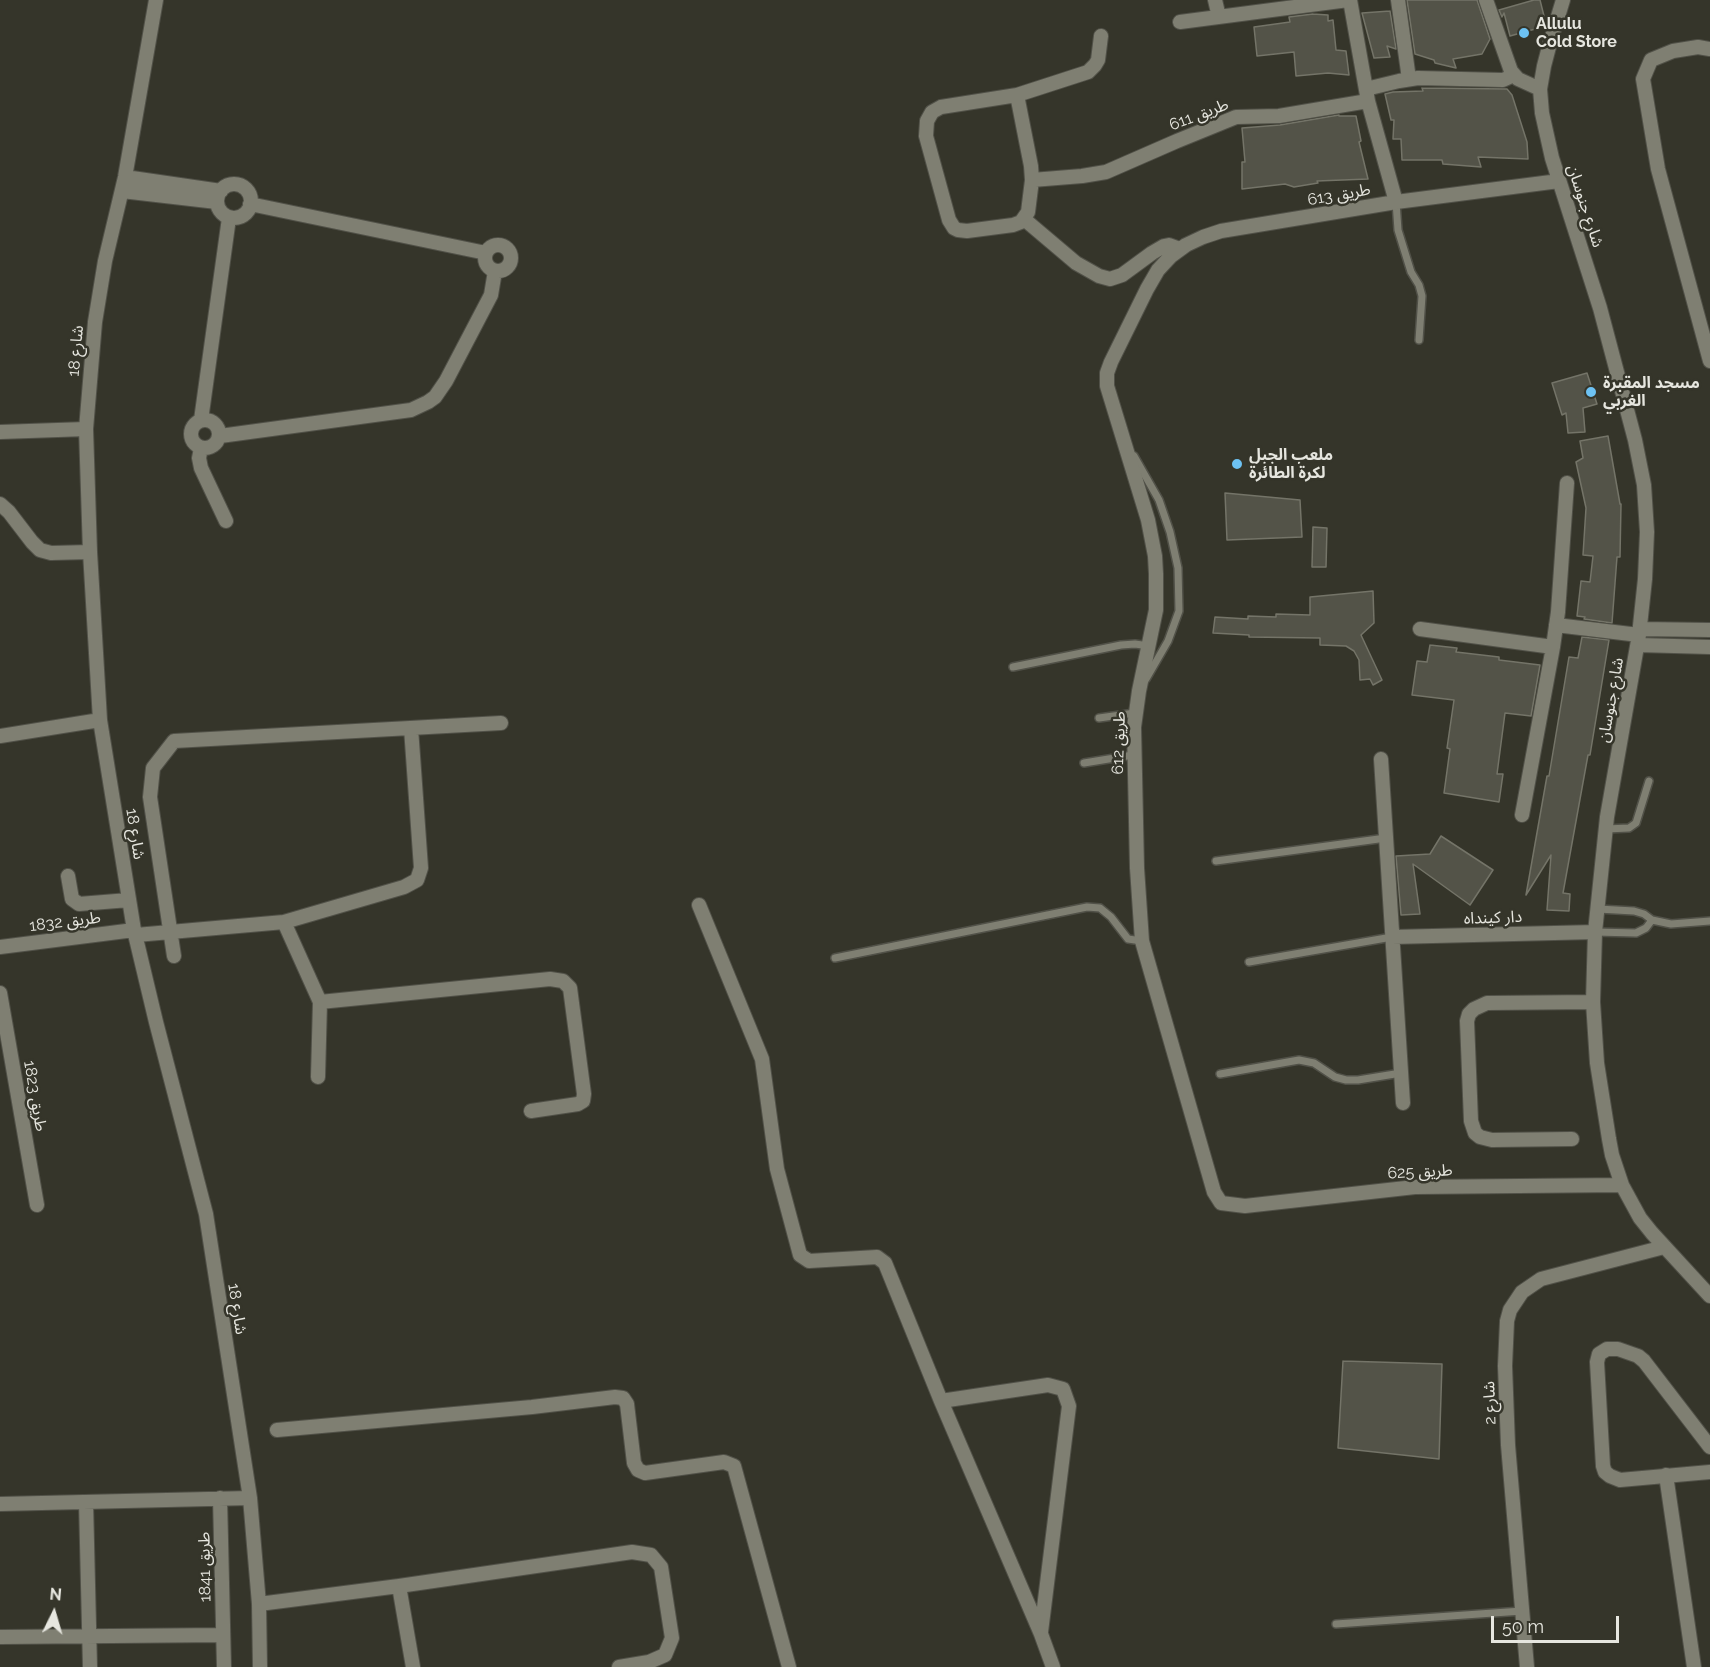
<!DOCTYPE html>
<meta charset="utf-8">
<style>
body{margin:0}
#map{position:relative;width:1710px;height:1667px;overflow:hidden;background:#35352a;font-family:Raleway,sans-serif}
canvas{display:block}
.north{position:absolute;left:24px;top:1583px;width:60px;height:60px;-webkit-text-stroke:4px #35352a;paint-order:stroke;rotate:5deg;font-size:16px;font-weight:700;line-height:24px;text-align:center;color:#e6e6df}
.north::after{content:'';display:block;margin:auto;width:21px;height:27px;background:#e6e6df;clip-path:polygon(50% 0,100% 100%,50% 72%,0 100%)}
.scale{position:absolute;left:1491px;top:1616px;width:128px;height:27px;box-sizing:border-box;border:3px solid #e6e6df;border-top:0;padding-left:8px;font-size:18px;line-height:21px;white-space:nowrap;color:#e6e6df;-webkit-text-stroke:4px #35352a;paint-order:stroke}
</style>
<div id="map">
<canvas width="1710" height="1667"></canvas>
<div class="north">N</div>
<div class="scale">50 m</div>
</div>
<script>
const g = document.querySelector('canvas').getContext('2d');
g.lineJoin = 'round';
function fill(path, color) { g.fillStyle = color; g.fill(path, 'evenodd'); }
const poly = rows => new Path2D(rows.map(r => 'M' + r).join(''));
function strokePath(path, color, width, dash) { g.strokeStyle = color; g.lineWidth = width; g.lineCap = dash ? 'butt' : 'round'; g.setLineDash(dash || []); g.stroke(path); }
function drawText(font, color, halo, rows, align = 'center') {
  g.font = font + ' Raleway,"Noto Sans Arabic",sans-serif'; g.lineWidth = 5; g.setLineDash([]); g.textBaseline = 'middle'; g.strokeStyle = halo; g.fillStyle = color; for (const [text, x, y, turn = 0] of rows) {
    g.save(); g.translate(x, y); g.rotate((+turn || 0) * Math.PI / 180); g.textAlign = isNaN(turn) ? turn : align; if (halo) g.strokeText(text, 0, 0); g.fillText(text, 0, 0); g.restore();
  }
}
const building = poly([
 [1407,0,1477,0,1490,39,1482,54,1453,59,1456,68,1435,63,1434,60,1415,54,1407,0],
 [1534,0,1540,0,1546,24,1546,26,1510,36,1504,13,1502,17,1499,10,1534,0],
 [1390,11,1396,49,1387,46,1390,57,1374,58,1362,13,1390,11],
 [1313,14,1328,15,1328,21,1333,20,1336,50,1346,51,1349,75,1328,73,1296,76,1294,52,1257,56,1254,27,1290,22,1289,17,1313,14],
 [1422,88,1507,89,1512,95,1527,142,1528,159,1478,157,1481,167,1443,164,1442,160,1402,160,1401,139,1393,139,1394,120,1391,120,1385,94,1393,92,1423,91,1422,88],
 [1339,115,1339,116,1356,116,1361,141,1359,142,1368,179,1317,181,1318,183,1294,187,1285,184,1242,189,1242,162,1245,162,1242,128,1280,125,1339,115],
 [1587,373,1597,404,1583,408,1585,432,1568,433,1566,413,1562,415,1552,383,1587,373],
 [1608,436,1620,504,1621,504,1620,557,1617,557,1612,623,1584,619,1585,617,1577,616,1581,581,1590,582,1593,556,1583,555,1586,508,1576,462,1583,458,1580,441,1608,436],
 [1225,493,1300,500,1302,537,1227,540,1225,493],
 [1313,527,1327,528,1326,567,1312,567,1313,527],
 [1373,591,1374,623,1361,635,1382,680,1373,685,1370,679,1360,680,1359,660,1354,651,1346,646,1320,645,1320,638,1249,637,1249,635,1213,633,1215,617,1248,619,1248,616,1276,617,1276,614,1310,615,1310,597,1373,591],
 [1582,637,1609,640,1590,755,1588,755,1563,893,1570,894,1569,911,1547,910,1551,855,1526,895,1547,776,1549,776,1569,657,1578,658,1582,637],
 [1430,645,1457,648,1456,652,1499,657,1499,660,1540,665,1531,716,1505,713,1497,774,1503,774,1499,802,1444,793,1450,749,1447,748,1454,700,1412,695,1417,661,1427,662,1430,645],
 [1441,836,1493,870,1470,905,1413,864,1420,914,1401,915,1396,856,1430,854,1441,836],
 [1343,1361,1442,1364,1439,1459,1338,1448,1343,1361]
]);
fill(building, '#535348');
strokePath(building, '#747468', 1.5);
const service = poly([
 [1396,202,1398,230,1411,272,1419,285,1422,296,1419,340],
 [1134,456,1159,500,1170,532,1178,568,1179,611,1168,641,1146,679],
 [1013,667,1121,645,1135,644,1149,646],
 [1099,718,1135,713],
 [1084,763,1133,755],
 [1606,829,1629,828,1636,823,1649,781],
 [1216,861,1386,838],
 [1598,909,1634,911,1644,914,1652,920,1671,924,1710,921],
 [1595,932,1636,933,1646,928,1652,920],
 [835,958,1087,907,1100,908,1111,917,1128,939,1142,941],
 [1249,962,1392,937],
 [1220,1074,1299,1060,1314,1063,1335,1077,1346,1080,1358,1080,1401,1073],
 [1336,1624,1522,1611]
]);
const minor = poly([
 [156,0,125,177,105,261,95,322,86,429,90,552,100,720,134,930,156,1022,206,1214,250,1498,259,1604,260,1667],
 [1215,0,1219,17],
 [1350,0,1368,101,1396,202],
 [1398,0,1409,79],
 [1486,0,1511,71,1518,79,1540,89],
 [1563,0,1550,43,1544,66,1540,89,1542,113,1552,158,1600,308,1635,440,1644,485,1647,532,1645,579,1639,635,1607,817,1595,932,1593,1002,1597,1063,1609,1139,1612,1155,1622,1185,1640,1218,1652,1233,1710,1296],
 [1180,22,1348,0],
 [1710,49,1698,47,1673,51,1651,60,1643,79,1658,169,1710,361],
 [1366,89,1399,81,1418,78,1503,80,1514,75],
 [1017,95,1031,166,1032,180,1028,212,1021,222,1013,225,967,231,958,230,954,228,949,220,926,136,927,121,932,112,941,107,1017,95],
 [1017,95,1088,72,1095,65,1098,60,1101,36],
 [125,177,221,191],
 [1032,180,1082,176,1106,172,1177,141,1236,117,1279,116,1368,101],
 [1559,181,1396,202,1221,231,1203,237,1186,245,1171,256,1158,270,1147,289,1111,362,1107,373,1107,386,1148,520,1155,556,1156,574,1156,610,1139,691,1134,727,1137,868,1142,941,1214,1192,1221,1203,1245,1206,1415,1187,1622,1185],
 '217 201a17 17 0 1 1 34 0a17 17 0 1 1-34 0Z',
 [122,191,217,202],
 [250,204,486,253],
 [1024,219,1076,263,1099,276,1110,279,1122,275,1152,253,1164,246,1169,245,1180,249],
 '485 258a13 13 0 1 1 26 0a13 13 0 1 1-26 0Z',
 '191 434a14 14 0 1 1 28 0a14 14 0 1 1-28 0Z',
 [201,420,229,218],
 [0,432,86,429],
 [220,436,411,410,428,402,435,397,446,381,491,295,495,271],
 [201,448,199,458,201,468,226,521],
 [0,504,9,512,32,542,40,550,51,553,90,552],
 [1556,625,1639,635],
 [1420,629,1553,647],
 [1640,629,1710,630],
 [1638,645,1710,647],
 [0,736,100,720],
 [1381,759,1403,1103],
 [1522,815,1553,647,1558,612,1567,483],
 [68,876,72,899,79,904,129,900],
 [699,905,762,1059,777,1169,800,1255,809,1261,877,1257,885,1263,941,1401,1041,1634,1053,1667],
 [284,922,320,1002,318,1077],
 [136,935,284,922,404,887,417,880,421,868,411,728],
 [1392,937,1595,932],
 [0,947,134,930],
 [174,956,150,797,153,768,174,741,501,723],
 [0,993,37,1205],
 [320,1002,550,979,563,981,570,988,584,1094,583,1101,578,1104,531,1111],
 [1572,1139,1492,1140,1480,1137,1475,1133,1471,1121,1467,1021,1469,1014,1474,1009,1487,1003,1593,1002],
 [941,1401,1048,1385,1063,1389,1069,1406,1041,1632],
 [277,1430,532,1407,615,1397,623,1398,627,1404,634,1463,638,1470,645,1473,724,1462,734,1466,789,1667],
 [1710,1447,1644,1361,1638,1356,1618,1349,1607,1349,1599,1354,1597,1362,1603,1466,1605,1472,1610,1476,1620,1480,1710,1472],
 [1666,1475,1694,1667],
 [220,1498,224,1667],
 [86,1502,90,1667],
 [0,1504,250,1498],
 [399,1586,413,1667],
 [259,1604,399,1586,632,1552,651,1555,661,1567,672,1638,665,1655,649,1662,619,1667],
 [0,1637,223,1635],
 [1527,1667,1508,1445,1505,1366,1507,1321,1510,1310,1522,1292,1541,1279,1664,1247]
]);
strokePath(service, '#515148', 10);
strokePath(minor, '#515148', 16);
strokePath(service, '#7f7f72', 7);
strokePath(minor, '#7f7f72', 14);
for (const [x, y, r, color] of [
 [1524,33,6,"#6dc2f3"],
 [1591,392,6,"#6dc2f3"],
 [1237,464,6,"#6dc2f3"]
]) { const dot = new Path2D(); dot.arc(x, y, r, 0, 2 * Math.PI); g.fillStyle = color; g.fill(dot); strokePath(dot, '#35352a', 2); }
drawText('bold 16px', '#e6e6df', '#35352a', [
 ["Allulu",1536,24],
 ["Cold Store",1536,42],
 ["مسجد المقبرة",1603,383],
 ["الغربي",1603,401],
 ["ملعب الجبل",1249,455],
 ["لكرة الطائرة",1249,473]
], 'left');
drawText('16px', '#e6e6df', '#35352a', [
 ["طريق 611",1199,115,-21],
 ["طريق 613",1339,195,-10],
 ["شارع جنوسان",1585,206,72],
 ["شارع 18",76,351,-85],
 ["شارع جنوسان",1611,700,-80],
 ["طريق 612",1119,743,-88],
 ["شارع 18",135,834,81],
 ["دار كينداه",1493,918,-2],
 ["طريق 1832",65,922,-7],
 ["طريق 1823",35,1096,80],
 ["طريق 625",1420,1172,-3],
 ["شارع 18",237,1309,81],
 ["شارع 2",1490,1403,-92],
 ["طريق 1841",205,1567,-91]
]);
</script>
